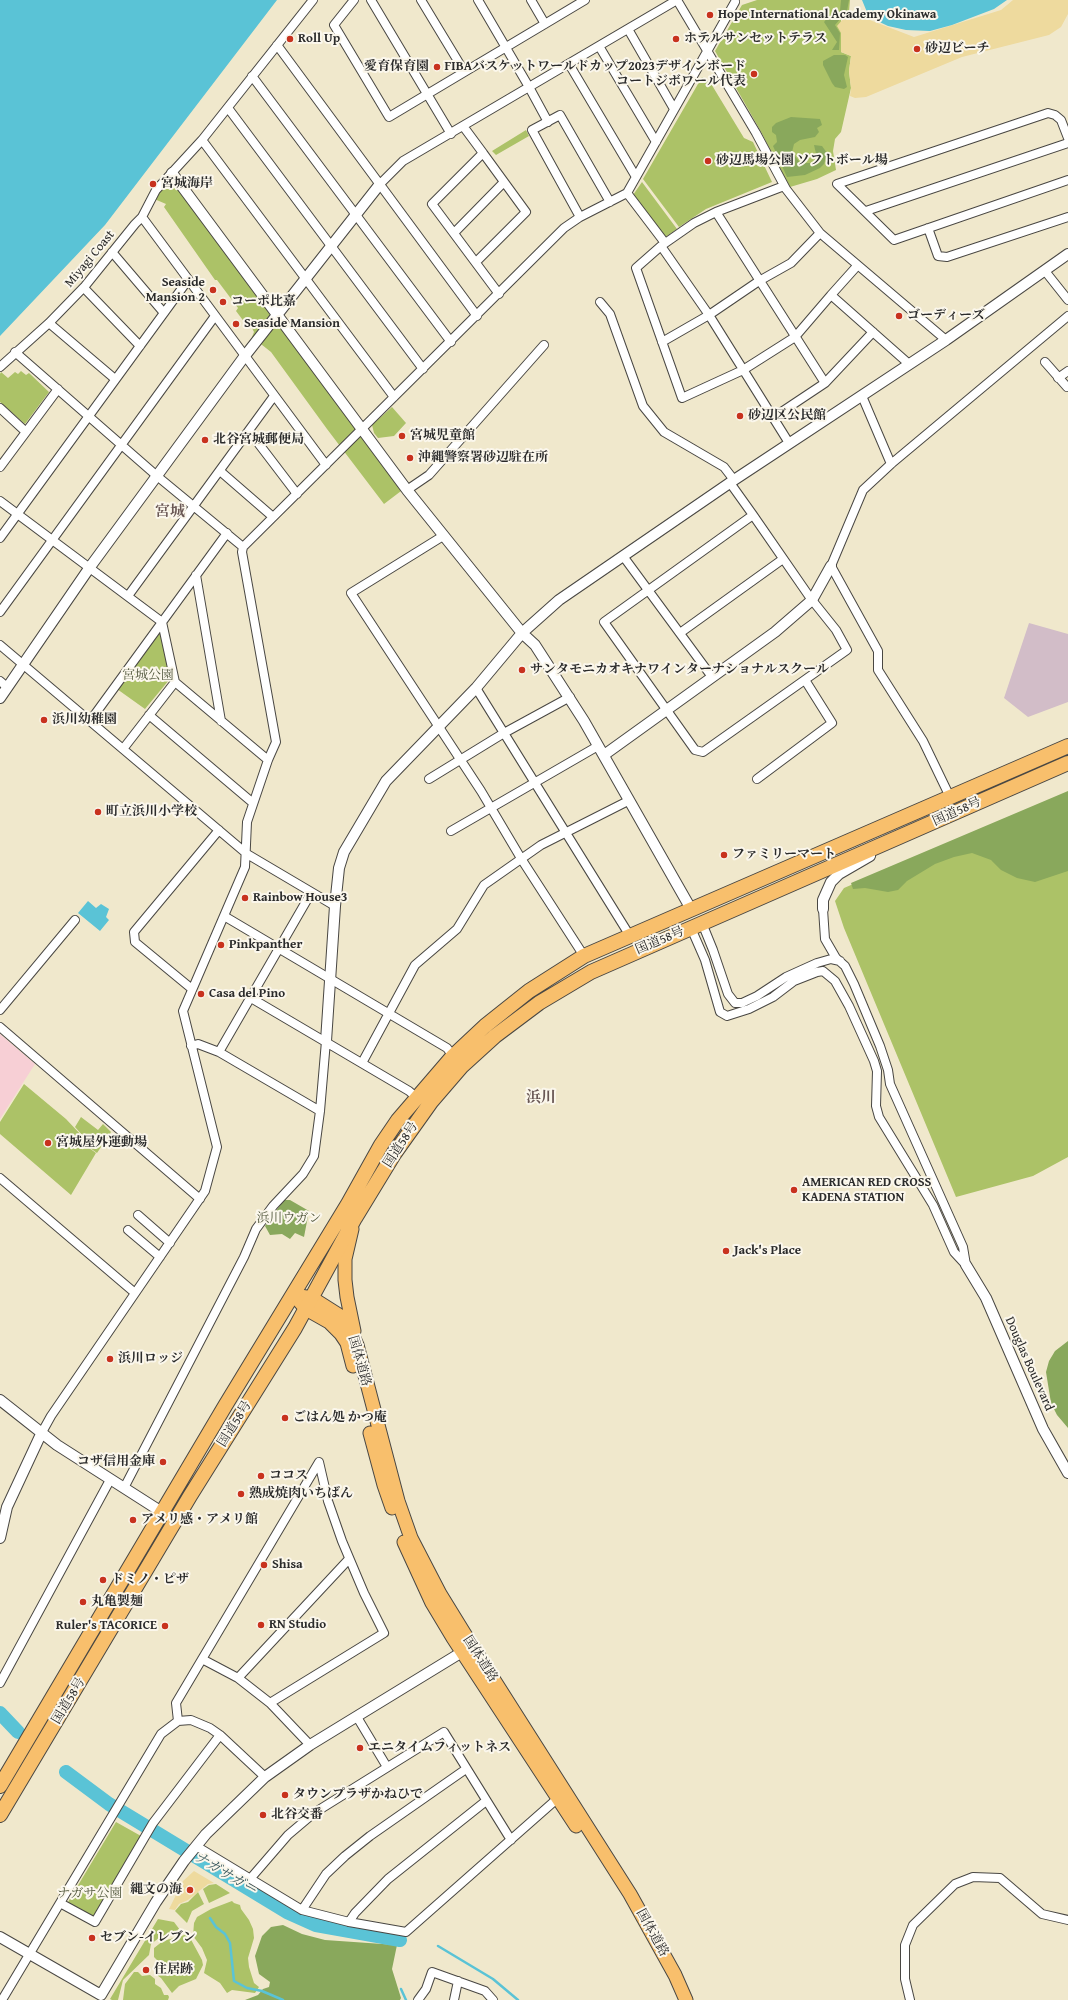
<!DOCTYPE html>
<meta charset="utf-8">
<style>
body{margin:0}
canvas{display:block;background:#f0e8cc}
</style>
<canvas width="1068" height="2000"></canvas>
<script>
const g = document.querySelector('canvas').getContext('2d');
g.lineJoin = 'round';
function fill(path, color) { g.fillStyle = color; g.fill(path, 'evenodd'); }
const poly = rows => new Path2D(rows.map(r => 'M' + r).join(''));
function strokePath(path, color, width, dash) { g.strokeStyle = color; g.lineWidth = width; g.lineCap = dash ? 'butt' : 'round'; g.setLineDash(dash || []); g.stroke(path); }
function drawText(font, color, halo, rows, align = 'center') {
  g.font = font + ' "Gentium Book Plus","Noto Serif JP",serif'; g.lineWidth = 4; g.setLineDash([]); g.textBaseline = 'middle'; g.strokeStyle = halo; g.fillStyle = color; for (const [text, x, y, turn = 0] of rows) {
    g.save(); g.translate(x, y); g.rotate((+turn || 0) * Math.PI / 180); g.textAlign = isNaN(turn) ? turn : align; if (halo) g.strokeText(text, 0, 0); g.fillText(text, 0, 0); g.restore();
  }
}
fill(poly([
 [0,1034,35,1064,0,1119]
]), '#f7cfd5');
fill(poly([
 [1029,623,1068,634,1068,702,1028,717,1004,698]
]), '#d2bdc8');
fill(poly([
 [757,0,850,0,849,12,841,20,841,52,851,56,849,71,851,88,841,132,835,139,833,151,836,170,817,179,790,187,760,130,715,51,742,5],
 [702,77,710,82,744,138,753,142,772,182,706,209,679,227,643,179],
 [526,130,529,136,496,155,492,151],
 [172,173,405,488,384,504,327,429,271,352,252,337,254,332,251,326,248,327,236,311,238,308,217,280,215,280,164,207,166,204,152,198],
 [642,182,677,229,664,238,633,195],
 [21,371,26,375,29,373,49,392,25,424,0,402,0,374,1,372,8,378,15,372,18,374],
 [392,407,406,423,394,436,378,438,374,433,372,425],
 [157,633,162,634,169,680,145,709,117,689],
 [1068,792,1068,1157,1033,1176,956,1197,844,928,835,901,844,888],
 [24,1084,66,1119,83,1137,89,1148,96,1153,71,1195,0,1134,0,1122],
 [81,1117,98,1130,103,1124,111,1132,97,1153,90,1148,83,1136,75,1127],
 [116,1822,141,1836,95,1915,91,1917,68,1902],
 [216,1884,230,1893,209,1903,203,1889,209,1885],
 [198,1892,204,1904,192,1911,187,1923,175,1911,181,1904,188,1902],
 [232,1901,234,1903,240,1905,241,1909,249,1920,253,1929,254,1938,248,1958,249,1967,254,1983,259,1987,255,1993,232,1990,227,1993,220,1983,204,1973,207,1960,202,1948,193,1936,194,1923,197,1917,211,1909],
 [158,1919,174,1922,180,1930,159,1938,151,1944,149,1955,123,1980,118,2000,112,2000,110,1999],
 [188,1934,202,1960,203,1965,196,1979,179,1986,172,1993,161,1978,154,1973,159,1962,154,1957,154,1948,163,1941],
 [134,1972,138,1972,142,1976,150,1975,155,1979,155,1984,161,1988,164,1995,168,1995,169,1997,168,2000,123,2000,125,1984]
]), '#acc267');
fill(poly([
 [841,0,849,0,847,11,835,25,840,33,839,50,832,50,837,42,824,22,828,17,840,11],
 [834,55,845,55,848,57,844,75,847,87,844,89,835,87,832,83,823,65,823,61],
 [791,117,820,119,822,125,817,128,819,132,815,137,800,140,794,144,792,152,800,163,813,163,817,158,814,145,822,146,827,153,824,164,820,168,805,175,787,177,773,146,777,142,776,135,772,132,772,127,776,123],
 [1068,791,1068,871,1035,882,1017,878,1001,870,991,860,972,853,954,857,935,864,907,881,898,890,888,892,865,888,853,889,851,883],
 [284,1200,290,1200,309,1211,304,1237,295,1233,290,1239,282,1234,270,1235,265,1226],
 [1068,1341,1068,1428,1057,1415,1051,1403,1046,1372,1049,1361,1055,1351],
 [283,1925,302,1934,325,1940,397,1945,392,1969,401,1998,400,2000,245,2000,258,1995,263,1989,269,1987,270,1982,259,1974,255,1956,262,1936,271,1927]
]), '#89a85c');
fill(poly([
 [1013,0,1068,0,1068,14,1061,27,1049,35,962,57,866,97,855,98,850,96,851,88,849,71,851,56,841,52,841,33,837,26,849,12,914,37,1001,10],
 [194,1871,214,1883,208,1884,188,1900,179,1904,175,1910,169,1909,183,1881]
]), '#eeda9e');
fill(poly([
 [0,0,277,0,105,225,0,336],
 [862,0,1007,0,994,9,952,25,930,31,906,30,888,26,869,17],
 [88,901,96,908,101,904,109,909,106,917,109,920,100,931,78,913]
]), '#5ac3d6');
strokePath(poly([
 [210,1918,216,1927,225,1934,230,1943,234,1981,247,1988,262,1991,283,2000],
 [438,1946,493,1979,518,2000],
 [401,1989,406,2000]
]), '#5ac3d6', 2.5);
strokePath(poly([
 [0,1713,18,1732],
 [66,1772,109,1804,287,1912,316,1925,400,1940]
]), '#5ac3d6', 14);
const minor = poly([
 [354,0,334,25,389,117,585,0],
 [371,0,451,134],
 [421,0,464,71],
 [478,0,529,87,548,122],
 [531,0,545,24],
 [677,0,756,133,786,189,820,233,946,340],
 [628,29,674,109],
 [277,45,477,316],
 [599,46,656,142],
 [569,64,636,177],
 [252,76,451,342],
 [228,108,423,369],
 [463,126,483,153,432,204,499,294],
 [1068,138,1061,120,1055,115,1048,113,837,184,894,240,1068,180],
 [202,140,394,397],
 [380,184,403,161,677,0],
 [784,186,716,212,694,223,661,246,636,268,682,398,743,370,795,337,831,295],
 [627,193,665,243],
 [866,211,1068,143],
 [716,212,825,383],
 [142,217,326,465],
 [580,217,532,130,560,115,610,202],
 [928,228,938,256,947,257,1068,217],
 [454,233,504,182],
 [661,246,709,315,789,443],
 [112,252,164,313],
 [476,262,526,212,483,153],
 [857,266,831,295,909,364],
 [1045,271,1068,300],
 [84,288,140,346],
 [600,302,610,314,643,406,664,432,724,467,734,480],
 [49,323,115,379],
 [662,342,709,315,759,281,791,263,820,233],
 [15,352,157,476,243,547],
 [1045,362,1067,387],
 [0,367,49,323,85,286,135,224,142,217,156,190,202,140,313,0],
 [1058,378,1068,371],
 [862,396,891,464],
 [0,408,26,432],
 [774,417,825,383,873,332],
 [249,431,297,494],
 [0,467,58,389],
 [220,471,273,517],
 [730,482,733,487,753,515,809,596,812,600,836,630,847,650,703,752,695,750,604,622,753,515],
 [407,490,429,475,544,345],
 [0,501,162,622,175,682,268,760],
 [443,536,351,593,481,791,522,860,584,956],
 [0,538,188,280],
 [623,556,712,677],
 [196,575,221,721],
 [128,596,274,396],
 [0,612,215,316],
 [680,633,783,559],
 [0,645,247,854,335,906],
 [0,681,7,687],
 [476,688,630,936],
 [149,715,253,803],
 [90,721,227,533],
 [123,749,175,682],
 [429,779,504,733,570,697],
 [757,779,832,723,805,680],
 [950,797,923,741,878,670,878,651,831,566,863,490,891,464,1068,316],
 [451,831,598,746],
 [311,893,219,1052,320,1111],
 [823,909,825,939,836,958,845,966,854,984,880,1046,888,1070,890,1084,963,1247,966,1265],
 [224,916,447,1048,453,1056],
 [702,923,713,950,728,994,735,1003,742,1003,757,996,786,977,817,963,831,959,840,961],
 [691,928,705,960,720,1012,727,1016,749,1009,773,997,794,981,817,972,823,971,835,981,849,1006,874,1061,877,1071,876,1106,879,1117,933,1205,954,1252,966,1265],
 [192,989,135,942,134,932,219,830],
 [251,998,409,1091,417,1098],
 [0,1010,75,920],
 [0,1027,200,1199],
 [191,1046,198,1044,219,1052],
 [362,1063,415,965,457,929,484,885,541,845,628,801],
 [0,1178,135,1293],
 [138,1215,170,1243],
 [128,1230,160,1257],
 [41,1434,51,1416,205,1191,217,1147,183,1011,245,867,247,822,268,760,276,742,242,552,243,547,564,228,580,217,627,193,735,2],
 [124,1488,244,1257,256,1229,273,1206,303,1174,314,1156,320,1111,326,1041],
 [202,1659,238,1678,270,1703,310,1745],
 [238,1678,349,1559],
 [0,1683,110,1480],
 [357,1717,387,1767],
 [178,1721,191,1720,210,1728,220,1735,265,1777],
 [196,1846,302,1910,349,1922,406,1932,558,1798],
 [250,1879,288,1835,314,1813,444,1732,511,1840],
 [60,1903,95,1922,153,1823,220,1735],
 [302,1910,326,1874,345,1856,370,1836,466,1769],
 [349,1922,355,1913,388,1879,486,1801],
 [2,2000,161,1734,178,1721,176,1703,319,1462,328,1501,342,1541,364,1593,384,1633,270,1703],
 [418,2000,426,1989,432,1972,485,1991,493,2000],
 [454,2000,458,1981],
 [910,2000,905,1979,905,1945,913,1925,955,1884,973,1877,1000,1878,1042,1914,1068,1920]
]);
const tertiary = poly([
 [172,173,407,490,522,633,535,645,584,721,691,909],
 [0,698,90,567,244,357,380,184],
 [604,755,775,632,812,600,831,566],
 [823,909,823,900,831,882,839,874,870,856],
 [326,1041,335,906,339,868,344,852,386,781,476,688,522,633,559,600,734,480,946,340,1068,254],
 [966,1265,986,1298,1043,1429,1068,1473],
 [0,1400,57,1445,168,1516],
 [0,1538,7,1507,41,1434],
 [0,1937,101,1995,156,1902,184,1861,206,1834,265,1777,310,1745,467,1649]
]);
const primary = poly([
 [352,1229,345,1259,345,1280,347,1297,354,1331],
 [294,1295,312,1298,342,1317,348,1325,357,1345,398,1501,411,1538,440,1594,464,1633,630,1894,675,1975,686,2000],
 [299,1301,306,1309,329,1322,341,1334,347,1343,353,1366],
 [370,1433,384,1485,392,1508],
 [404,1542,432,1603,453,1638,576,1826]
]);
const trunk = poly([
 [0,1786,225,1406,348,1204,381,1145,398,1120,453,1056,485,1026,529,991,584,956,1068,746],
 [0,1815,190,1496,295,1328,355,1218,394,1154,431,1102,462,1066,495,1036,539,1003,591,972,1068,763]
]);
strokePath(minor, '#494743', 10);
strokePath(tertiary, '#494743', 12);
strokePath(primary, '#494743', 15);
strokePath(trunk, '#494743', 16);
strokePath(minor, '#fff', 8);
strokePath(tertiary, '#fff', 10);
strokePath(primary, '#f8bf6c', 13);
strokePath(trunk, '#f8bf6c', 14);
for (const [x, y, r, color] of [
 [710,15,4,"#c8321e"],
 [290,39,4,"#c8321e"],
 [676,39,4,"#c8321e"],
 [917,49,4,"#c8321e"],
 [437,67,4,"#c8321e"],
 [754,74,4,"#c8321e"],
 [708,161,4,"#c8321e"],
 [153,184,4,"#c8321e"],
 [213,290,4,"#c8321e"],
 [223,302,4,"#c8321e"],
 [899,316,4,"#c8321e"],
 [236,324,4,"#c8321e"],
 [740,416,4,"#c8321e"],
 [402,436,4,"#c8321e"],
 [205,440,4,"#c8321e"],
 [410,458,4,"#c8321e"],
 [522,670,4,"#c8321e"],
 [44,720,4,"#c8321e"],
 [98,812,4,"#c8321e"],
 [724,855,4,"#c8321e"],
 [245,898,4,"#c8321e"],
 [221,945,4,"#c8321e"],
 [201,994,4,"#c8321e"],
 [48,1143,4,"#c8321e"],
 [794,1190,4,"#c8321e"],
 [726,1251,4,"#c8321e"],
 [110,1359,4,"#c8321e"],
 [285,1418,4,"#c8321e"],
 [163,1462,4,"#c8321e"],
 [261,1476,4,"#c8321e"],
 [241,1494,4,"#c8321e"],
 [133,1520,4,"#c8321e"],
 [264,1565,4,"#c8321e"],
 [103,1580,4,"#c8321e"],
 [83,1602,4,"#c8321e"],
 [261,1625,4,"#c8321e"],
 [165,1626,4,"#c8321e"],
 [360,1748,4,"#c8321e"],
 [285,1795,4,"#c8321e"],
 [263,1815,4,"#c8321e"],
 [190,1890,4,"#c8321e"],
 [92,1938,4,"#c8321e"],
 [146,1970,4,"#c8321e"]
]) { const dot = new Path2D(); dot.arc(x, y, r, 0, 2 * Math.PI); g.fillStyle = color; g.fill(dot); strokePath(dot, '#fbf7ec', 1.5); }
drawText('bold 13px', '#2b2b2b', '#fbf7ec', [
 ["Hope International Academy Okinawa",718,15],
 ["Roll Up",298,39],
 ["ホテルサンセットテラス",684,39],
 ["砂辺ビーチ",925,49],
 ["愛育保育園",429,67,"right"],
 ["FIBAバスケットワールドカップ2023デザインボード",746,67,"right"],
 ["コートジボワール代表",746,82,"right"],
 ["砂辺馬場公園 ソフトボール場",716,161],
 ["宮城海岸",161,184],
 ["Seaside",205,283,"right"],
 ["Mansion 2",205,298,"right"],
 ["コーポ比嘉",231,302],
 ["ゴーディーズ",907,316],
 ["Seaside Mansion",244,324],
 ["砂辺区公民館",748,416],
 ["宮城児童館",410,436],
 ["北谷宮城郵便局",213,440],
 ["沖縄警察署砂辺駐在所",418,458],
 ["サンタモニカオキナワインターナショナルスクール",530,670],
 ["浜川幼稚園",52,720],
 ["町立浜川小学校",106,812],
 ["ファミリーマート",732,855],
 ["Rainbow House3",253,898],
 ["Pinkpanther",229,945],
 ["Casa del Pino",209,994],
 ["宮城屋外運動場",56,1143],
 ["AMERICAN RED CROSS",802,1183],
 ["KADENA STATION",802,1198],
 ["Jack's Place",734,1251],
 ["浜川ロッジ",118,1359],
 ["ごはん処 かつ庵",293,1418],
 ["コザ信用金庫",155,1462,"right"],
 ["ココス",269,1476],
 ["熟成焼肉いちばん",249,1494],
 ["アメリ感・アメリ館",141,1520],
 ["Shisa",272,1565],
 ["ドミノ・ピザ",111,1580],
 ["丸亀製麺",91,1602],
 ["RN Studio",269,1625],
 ["Ruler's TACORICE",157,1626,"right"],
 ["エニタイムフィットネス",368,1748],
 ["タウンプラザかねひで",293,1795],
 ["北谷交番",271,1815],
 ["縄文の海",182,1890,"right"],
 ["セブン-イレブン",100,1938],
 ["住居跡",154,1970]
], 'left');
drawText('13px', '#2b2b2b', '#fbf7ec', [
 ["Miyagi Coast",90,259,-50],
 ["国道58号",957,812,-24],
 ["国道58号",660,941,-23],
 ["国道58号",401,1145,-57],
 ["国体道路",359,1361,74],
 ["Douglas Boulevard",1029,1364,66],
 ["国道58号",235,1424,-58],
 ["国体道路",480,1659,57],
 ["国道58号",69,1701,-59],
 ["国体道路",652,1933,61]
]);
drawText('13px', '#52583d', '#fbf7ec', [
 ["宮城公園",148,676],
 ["浜川ウガン",289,1219],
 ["ナガサ公園",90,1894]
]);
drawText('italic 14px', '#39595e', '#fbf7ec', [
 ["ナガサガー",225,1874,31]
]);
drawText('bold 15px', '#695754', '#fbf7ec', [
 ["宮城",170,512],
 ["浜川",541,1098]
]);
</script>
